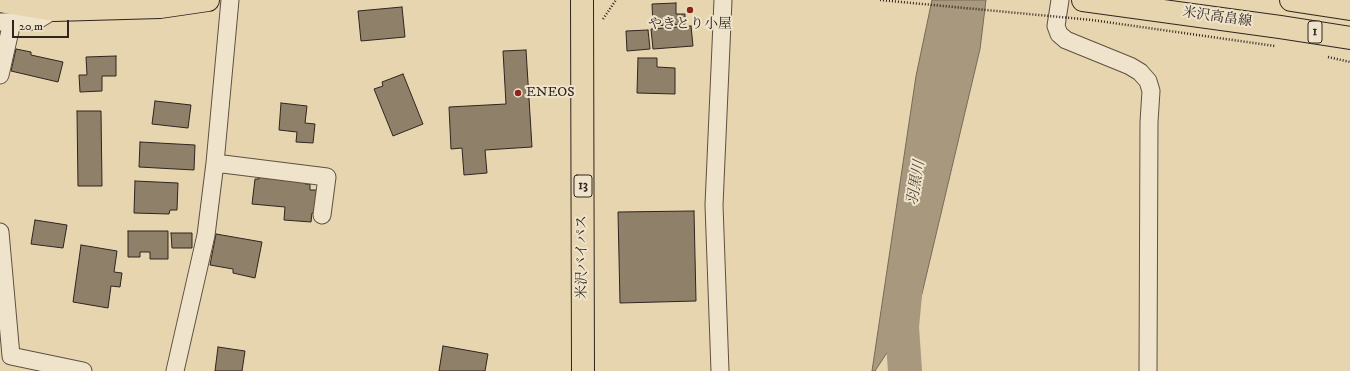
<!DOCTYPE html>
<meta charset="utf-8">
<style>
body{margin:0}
#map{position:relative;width:1350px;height:371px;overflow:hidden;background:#e6d5af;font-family:"IM FELL DW Pica",serif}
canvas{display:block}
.scale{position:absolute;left:12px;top:20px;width:57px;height:18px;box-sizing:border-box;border:2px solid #30241f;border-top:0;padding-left:5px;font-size:12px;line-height:14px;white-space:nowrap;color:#30241f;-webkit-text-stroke:3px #efe4cb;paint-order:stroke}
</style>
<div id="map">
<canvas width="1350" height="371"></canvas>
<div class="scale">20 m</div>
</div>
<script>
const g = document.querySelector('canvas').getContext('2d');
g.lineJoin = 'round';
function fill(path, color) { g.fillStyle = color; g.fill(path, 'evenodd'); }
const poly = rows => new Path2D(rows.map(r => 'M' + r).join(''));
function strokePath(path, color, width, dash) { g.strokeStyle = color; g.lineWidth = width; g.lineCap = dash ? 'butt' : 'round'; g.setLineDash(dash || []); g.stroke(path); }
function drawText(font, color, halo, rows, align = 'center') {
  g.font = font + ' "IM FELL DW Pica","Noto Serif JP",serif'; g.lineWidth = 4; g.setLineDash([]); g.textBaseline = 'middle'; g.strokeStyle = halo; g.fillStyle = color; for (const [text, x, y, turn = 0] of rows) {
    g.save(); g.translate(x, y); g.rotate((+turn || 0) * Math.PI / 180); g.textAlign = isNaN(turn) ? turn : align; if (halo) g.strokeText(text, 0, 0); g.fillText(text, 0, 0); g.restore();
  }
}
const water = poly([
 [932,0,986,0,980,49,920,302,875,371,872,371,916,76,932,0]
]);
fill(water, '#a8997e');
strokePath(water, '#786a58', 1);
strokePath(poly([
 [905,371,902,327,906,284]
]), '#a8997e', 34);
const building = poly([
 [676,3,676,14,685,14,685,24,653,26,652,4,676,3],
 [402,7,405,37,361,41,358,11,402,7],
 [691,26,693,46,653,49,651,29,691,26],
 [648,30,650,49,627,51,626,31,648,30],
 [16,49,31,52,31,55,63,62,58,82,11,71,16,49],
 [526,50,532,147,485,150,487,173,464,175,462,148,451,149,449,107,506,104,503,51,526,50],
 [116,56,116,76,102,76,102,91,80,92,79,75,87,75,86,57,116,56],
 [638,58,657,58,657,67,675,68,675,94,637,93,638,58],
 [403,74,423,124,393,136,374,89,383,86,382,82,403,74],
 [155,101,191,105,188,128,152,124,155,101],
 [281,103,307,106,305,123,315,124,313,143,296,142,297,132,279,130,281,103],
 [77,111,101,111,102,186,78,186,77,111],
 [140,142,195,145,194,170,139,167,140,142],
 [259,177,306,180,305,184,310,184,310,190,317,190,315,213,312,213,311,222,284,220,285,207,252,204,255,179,259,179,259,177],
 [135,181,178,183,177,210,170,210,169,214,134,213,135,181],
 [694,211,696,301,620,303,618,212,694,211],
 [35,220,67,225,63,248,31,244,35,220],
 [128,231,168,231,168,259,150,259,150,252,140,252,140,257,128,257,128,231],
 [171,233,192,233,192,248,172,248,171,233],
 [216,234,262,242,255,278,233,273,233,269,210,265,216,234],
 [81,245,117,251,114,272,122,273,120,287,111,286,108,308,73,302,81,245],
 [443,346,488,354,485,371,439,371,443,346],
 [218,347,245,351,242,371,215,371,218,347]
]);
fill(building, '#8f806a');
strokePath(building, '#30241f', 1);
const street = poly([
 [1060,0,1056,26,1059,34,1066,40,1130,66,1140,72,1148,81,1151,91,1149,122,1148,371],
 [0,22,36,21,54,10],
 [0,75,12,22],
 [215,163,327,177,322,215],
 [0,232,11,356,83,371],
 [175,371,206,235,215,163,230,0],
 [720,371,714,205,723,0]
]);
const primary = poly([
 [1083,0,1280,27,1350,38],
 [1291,0,1350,9],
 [0,1,54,10,160,7,208,0]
]);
const highway = poly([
 [582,0,583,371]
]);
strokePath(street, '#5e5043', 19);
strokePath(primary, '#30241f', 24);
strokePath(highway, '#30241f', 24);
strokePath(poly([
 [603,19,616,0],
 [1328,57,1350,62]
]), '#30241f', 2.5, [1, 2]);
strokePath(street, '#efe4cb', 17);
strokePath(primary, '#e6d5af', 22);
strokePath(highway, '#e6d5af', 22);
strokePath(poly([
 [880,0,1092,20,1275,46]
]), '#30241f', 2.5, [1, 2]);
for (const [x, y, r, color] of [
 [690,10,4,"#8f2418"],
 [518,93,4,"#8f2418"]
]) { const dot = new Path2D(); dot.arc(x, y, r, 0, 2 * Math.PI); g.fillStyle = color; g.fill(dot); strokePath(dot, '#efe4cb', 1.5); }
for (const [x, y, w] of [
 [1315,32,14],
 [583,186,18]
]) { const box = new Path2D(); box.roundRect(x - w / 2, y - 11, w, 22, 3); g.fillStyle = '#efe4cb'; g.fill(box); strokePath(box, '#30241f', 1); }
drawText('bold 13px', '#30241f', null, [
 ["1",1315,32],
 ["13",583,186]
]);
drawText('14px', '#30241f', '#efe4cb', [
 ["米沢高畠線",1217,18,8],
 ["米沢バイパス",583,257,-90]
]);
drawText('14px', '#30241f', '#efe4cb', [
 ["やきとり小屋",690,25],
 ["ENEOS",526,93,"left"]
]);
drawText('italic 15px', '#54473c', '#efe4cb', [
 ["羽黒川",917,183,-80]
]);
</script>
